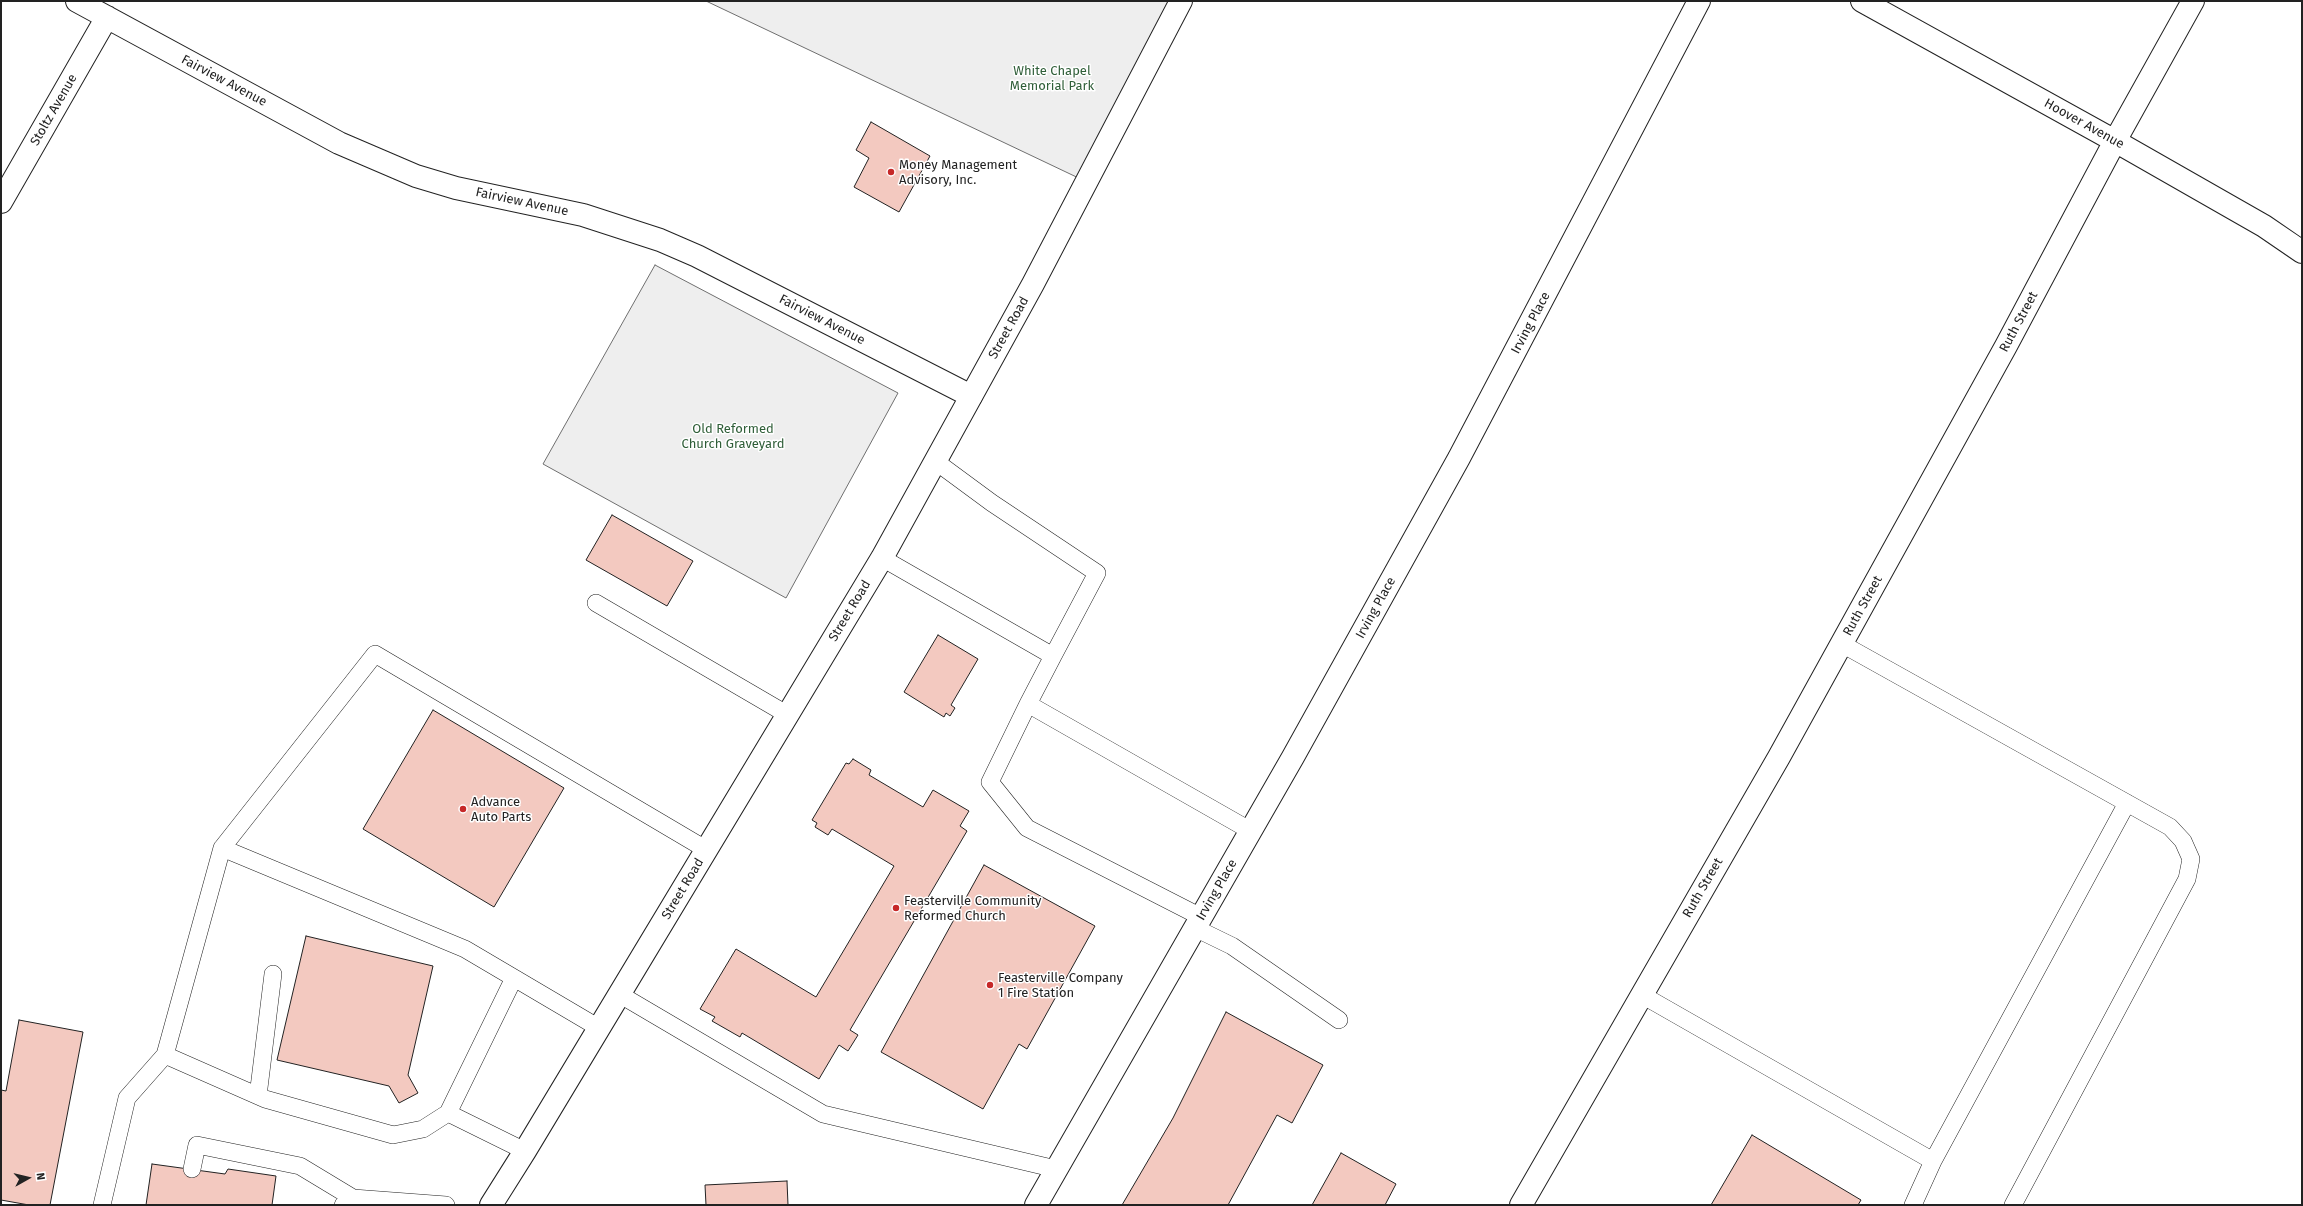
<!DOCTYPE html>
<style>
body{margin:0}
#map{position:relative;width:2303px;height:1206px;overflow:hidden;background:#fff;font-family:"Fira Sans",sans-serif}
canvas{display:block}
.frame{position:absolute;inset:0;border:2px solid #222;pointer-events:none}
.north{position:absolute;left:8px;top:1158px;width:40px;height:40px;-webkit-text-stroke:3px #fff;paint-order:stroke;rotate:82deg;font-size:11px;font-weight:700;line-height:16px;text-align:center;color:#222}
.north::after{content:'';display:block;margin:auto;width:14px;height:18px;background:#222;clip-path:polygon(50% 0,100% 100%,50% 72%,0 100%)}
</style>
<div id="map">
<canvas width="2303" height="1206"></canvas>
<div class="frame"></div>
<div class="north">N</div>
</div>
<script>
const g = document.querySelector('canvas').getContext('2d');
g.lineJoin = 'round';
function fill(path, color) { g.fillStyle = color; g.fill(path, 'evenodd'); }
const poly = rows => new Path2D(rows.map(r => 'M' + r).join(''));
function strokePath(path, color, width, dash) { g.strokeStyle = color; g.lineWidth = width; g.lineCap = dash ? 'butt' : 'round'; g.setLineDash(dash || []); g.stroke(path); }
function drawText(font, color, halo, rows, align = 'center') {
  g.font = font + ' "Fira Sans",sans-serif'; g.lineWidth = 3; g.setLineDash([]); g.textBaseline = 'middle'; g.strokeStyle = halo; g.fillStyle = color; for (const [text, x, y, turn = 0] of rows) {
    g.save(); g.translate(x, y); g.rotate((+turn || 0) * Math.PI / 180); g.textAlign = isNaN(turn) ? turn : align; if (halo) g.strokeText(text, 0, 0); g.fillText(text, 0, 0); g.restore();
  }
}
const green = poly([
 [706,1,1184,1,1087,182,706,1],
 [655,265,898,393,786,598,543,464,655,265]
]);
fill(green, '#eee');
strokePath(green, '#6f6f6f', 1);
const building = poly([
 [871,122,930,156,899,212,854,187,869,158,856,150,871,122],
 [612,515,693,561,667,606,586,560,612,515],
 [938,635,978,659,951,705,955,708,950,716,946,713,944,717,904,692,938,635],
 [433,710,564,788,494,907,363,829,433,710],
 [853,759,871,770,869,775,923,807,933,790,969,811,960,826,967,831,850,1030,858,1035,848,1051,839,1045,819,1079,742,1033,740,1037,712,1021,715,1017,700,1009,736,949,816,997,894,866,832,829,828,835,815,827,817,823,812,820,846,763,849,764,853,759],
 [984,865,1095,926,1027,1049,1019,1044,983,1109,881,1052,984,865],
 [306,936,433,966,408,1075,418,1093,399,1103,389,1086,277,1060,306,936],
 [1226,1012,1323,1065,1292,1123,1277,1115,1228,1205,1122,1205,1173,1118,1226,1012],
 [19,1020,83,1032,50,1205,29,1205,1,1200,1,1090,6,1091,19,1020],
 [1752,1135,1861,1200,1858,1205,1711,1205,1752,1135],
 [1341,1153,1396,1184,1385,1205,1312,1205,1341,1153],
 [152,1164,225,1174,228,1169,276,1176,272,1205,146,1205,152,1164],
 [787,1181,788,1205,706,1205,705,1185,787,1181]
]);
fill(building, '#f3c9c0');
strokePath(building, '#222', 1);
const lane = poly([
 [882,558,1053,656,1097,573,992,503,935,461],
 [596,603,788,715],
 [1842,644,2170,827,2183,841,2191,859,2187,879,2013,1205],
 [1053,656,1028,704,1251,831],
 [1028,704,990,782,1027,828,1201,917],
 [222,848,375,654,707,850],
 [1195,928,1232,946,1339,1020],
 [514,978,448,1113,525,1151],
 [619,994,823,1114,1056,1169],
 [1642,995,1933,1161,2127,803],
 [165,1055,265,1099,393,1135,423,1129,448,1113],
 [258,1096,273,974],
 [192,1169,197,1145,300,1166,353,1198],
 [102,1205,127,1098,165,1055,222,848,465,949,599,1028],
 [343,1205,353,1198,446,1205],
 [1913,1205,1933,1161]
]);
const street = poly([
 [77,1,339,143,416,176,456,188,583,215,660,240,697,256,971,396],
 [1862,1,2115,141,2264,226,2302,252],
 [1,202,107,17],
 [1036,1205,1293,757,1459,458,1699,1],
 [1521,1205,1779,757,2006,346,2115,141,2193,1]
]);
const primary = poly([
 [491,1205,525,1151,882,558,1033,284,1181,1]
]);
strokePath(lane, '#222', 18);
strokePath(street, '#222', 24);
strokePath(primary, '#222', 24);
strokePath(lane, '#fff', 17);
strokePath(street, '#fff', 22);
strokePath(primary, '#fff', 22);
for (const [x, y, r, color] of [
 [891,172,4,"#c62828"],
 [463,809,4,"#c62828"],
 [896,908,4,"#c62828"],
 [990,985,4,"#c62828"]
]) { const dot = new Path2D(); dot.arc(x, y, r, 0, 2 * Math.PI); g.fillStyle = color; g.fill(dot); strokePath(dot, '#fff', 1.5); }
drawText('13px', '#2f5e38', '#fff', [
 ["White Chapel",1052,71],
 ["Memorial Park",1052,86],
 ["Old Reformed",733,429],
 ["Church Graveyard",733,444]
]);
drawText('13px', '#222', '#fff', [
 ["Fairview Avenue",224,81,28],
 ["Stoltz Avenue",54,110,-60],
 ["Hoover Avenue",2084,124,29],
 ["Fairview Avenue",522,202,12],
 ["Fairview Avenue",822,320,27],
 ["Ruth Street",2019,322,-62],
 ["Irving Place",1531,323,-62],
 ["Street Road",1009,328,-61],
 ["Ruth Street",1863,606,-61],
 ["Irving Place",1376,608,-61],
 ["Street Road",850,611,-59],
 ["Ruth Street",1703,888,-60],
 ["Street Road",683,889,-59],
 ["Irving Place",1217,890,-60]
]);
drawText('13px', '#222', '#fff', [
 ["Money Management",899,165],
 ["Advisory, Inc.",899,180],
 ["Advance",471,802],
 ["Auto Parts",471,817],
 ["Feasterville Community",904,901],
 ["Reformed Church",904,916],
 ["Feasterville Company",998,978],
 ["1 Fire Station",998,993]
], 'left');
</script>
